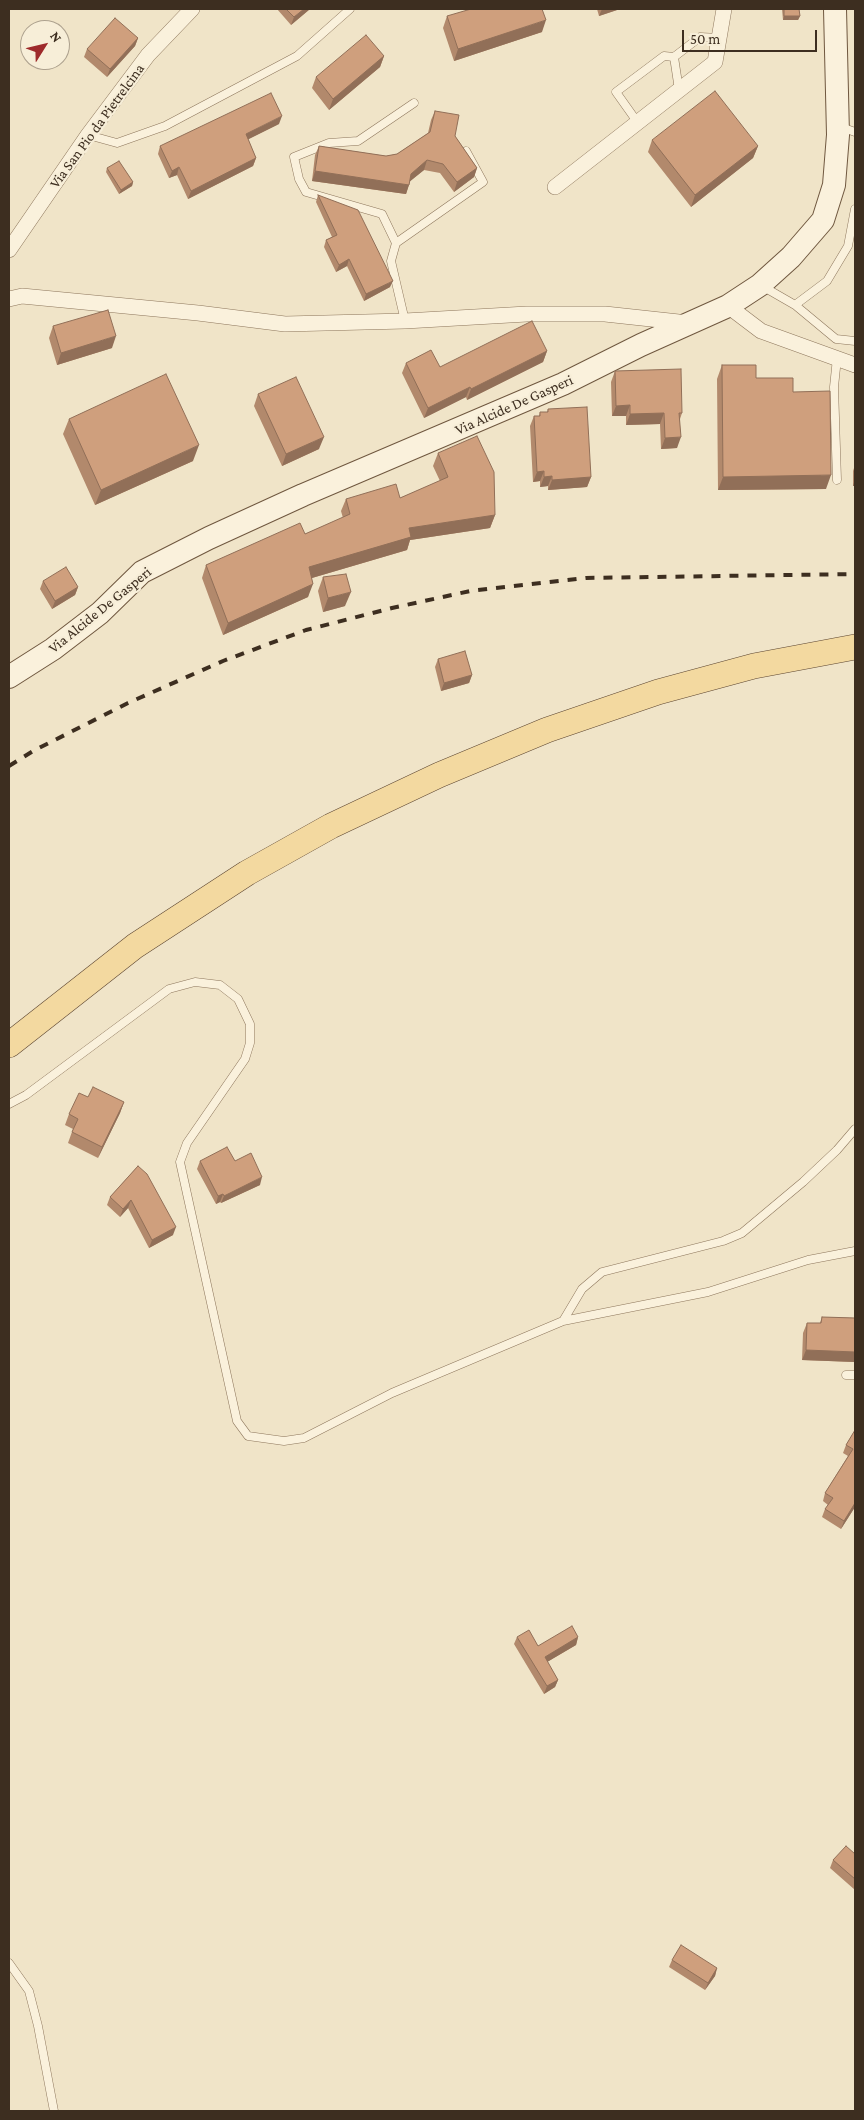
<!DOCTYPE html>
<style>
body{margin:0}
#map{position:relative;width:864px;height:2120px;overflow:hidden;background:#f0e4c8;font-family:"Crimson Pro",serif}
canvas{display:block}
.frame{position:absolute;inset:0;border:10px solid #3d2e20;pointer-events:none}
.north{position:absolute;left:20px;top:20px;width:50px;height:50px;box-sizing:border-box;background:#f7eed8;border:1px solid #ada18e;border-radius:50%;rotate:54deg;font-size:14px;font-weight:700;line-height:20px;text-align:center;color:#3d2e20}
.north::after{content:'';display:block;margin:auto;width:18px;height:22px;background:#9e2a2b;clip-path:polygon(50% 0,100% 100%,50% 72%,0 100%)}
.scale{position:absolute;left:682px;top:30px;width:135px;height:22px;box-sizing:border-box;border:2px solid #3d2e20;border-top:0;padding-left:6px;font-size:15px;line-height:18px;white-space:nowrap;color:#3d2e20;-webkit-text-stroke:4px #f7eed8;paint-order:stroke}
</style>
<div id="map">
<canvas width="864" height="2120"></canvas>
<div class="frame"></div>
<div class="north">N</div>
<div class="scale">50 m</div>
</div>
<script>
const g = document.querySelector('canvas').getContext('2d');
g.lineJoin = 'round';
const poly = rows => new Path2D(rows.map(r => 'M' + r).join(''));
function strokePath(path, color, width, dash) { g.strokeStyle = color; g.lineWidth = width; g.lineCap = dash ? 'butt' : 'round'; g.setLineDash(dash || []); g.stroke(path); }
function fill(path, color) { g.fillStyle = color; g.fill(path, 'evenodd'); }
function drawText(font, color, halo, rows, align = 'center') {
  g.font = font + ' "Crimson Pro",serif'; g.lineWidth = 4.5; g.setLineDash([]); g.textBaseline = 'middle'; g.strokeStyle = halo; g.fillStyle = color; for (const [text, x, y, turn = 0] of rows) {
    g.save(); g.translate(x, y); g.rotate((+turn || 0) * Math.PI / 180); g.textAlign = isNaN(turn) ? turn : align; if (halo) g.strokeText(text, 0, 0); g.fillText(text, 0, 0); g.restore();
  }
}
const lane = poly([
 [679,90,674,57,700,37,719,38],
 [638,123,616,92,664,56,674,57],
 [841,127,855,132],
 [88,135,117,143,165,126,297,56,350,9],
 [396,243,382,214,306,192,299,179,294,157,329,143,358,141,414,103],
 [762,286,795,305,836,339,855,341],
 [795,305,827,281,848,246,855,209],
 [405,321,391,261,396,243,483,182,466,151],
 [837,480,834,387,837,358],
 [9,1104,26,1095,169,989,195,982,220,985,238,999,250,1024,250,1043,245,1059,187,1143,180,1162,237,1421,248,1436,284,1441,304,1438,392,1393,563,1321,708,1292,808,1260,855,1251],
 [563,1321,582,1289,602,1272,723,1241,742,1233,803,1182,837,1150,855,1129],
 [846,1375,855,1375],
 [9,1963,29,1991,38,2026,54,2111]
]);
const street = poly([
 [555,187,715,62,724,9],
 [9,250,88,135,148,55,192,9],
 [9,299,22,296,198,313,285,324,405,321,527,314,605,314,688,323],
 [728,306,761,331,855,365]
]);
const secondary = poly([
 [9,677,53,649,100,613,142,572,209,538,303,495,563,384,641,345,728,306,760,285,791,257,823,220,834,185,838,135,835,9]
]);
const primary = poly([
 [9,1045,135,946,247,873,331,826,439,775,547,730,658,692,754,666,855,647]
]);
strokePath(lane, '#8d765c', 9);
strokePath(street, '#8d765c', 16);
strokePath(secondary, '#6f573f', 24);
strokePath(primary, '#5b4430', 26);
strokePath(lane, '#faf1dc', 8);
strokePath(street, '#faf1dc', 15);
strokePath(secondary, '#faf1dc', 22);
strokePath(primary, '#f3d9a0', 25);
strokePath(poly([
 [9,766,33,751,128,703,223,661,306,630,392,608,470,591,586,578,855,574]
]), '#3d2e20', 4, [9, 9]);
fill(poly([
 [277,9,310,9,291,25],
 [597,9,620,9,599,16],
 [782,9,799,9,800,16,798,20,783,20],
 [447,16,542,32,454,61,443,28],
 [138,38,135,46,107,77,84,57,87,49],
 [384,56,380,67,329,110,312,88,316,77],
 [435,111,455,136,477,168,474,177,454,192,440,173,424,170,410,181,406,194,312,181,315,155,319,146,386,156,397,154,428,133,431,120],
 [279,124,248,139,256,158,253,166,188,199,177,175,169,178,158,154,160,146],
 [652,140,758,146,753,158,691,207,648,152],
 [107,168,133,182,132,186,119,194,106,172],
 [318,195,390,287,364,301,347,266,336,272,324,247,326,240,332,237,316,202],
 [53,326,112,348,57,365,49,338],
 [547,351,543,362,467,400,466,397,424,418,402,373,406,363,440,367],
 [722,365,793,392,826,489,718,490,717,379],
 [615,371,682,413,680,419,677,448,661,449,660,424,626,425,626,416,612,416,611,382],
 [258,394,319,449,282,466,254,406],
 [548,409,591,477,587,487,548,490,548,486,540,487,540,481,533,482,530,426,534,416,539,416,540,412,547,412],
 [69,419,193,461,95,505,63,434],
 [438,453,495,515,490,528,410,540,407,550,312,578,308,597,223,635,202,578,206,565,305,534,343,518,341,511,346,499,400,498,440,481,433,466],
 [855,465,855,486,853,486,853,471],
 [323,577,345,606,323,612,318,591],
 [43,581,78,587,75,595,52,609,40,589],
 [438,659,472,675,469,683,441,691,435,667],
 [88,1097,124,1102,120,1113,98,1158,68,1143,73,1129,65,1125,69,1114],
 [200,1161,235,1161,260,1185,221,1203,220,1202,216,1204,197,1169],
 [138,1166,173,1235,149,1248,128,1208,120,1217,107,1205,110,1197],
 [822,1317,855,1318,855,1362,802,1360,803,1333,807,1323,820,1323],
 [855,1430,855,1507,841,1529,822,1517,825,1509,828,1505,823,1501,825,1493,848,1456,843,1453,846,1445],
 [517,1637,538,1646,578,1637,576,1645,547,1662,558,1680,555,1687,544,1694,514,1644],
 [855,1854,855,1890,830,1868,833,1860],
 [672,1960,717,1968,715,1976,705,1990,669,1967]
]), '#b2896c');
fill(poly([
 [304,9,310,9,291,25,294,17],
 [602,9,620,9,599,16],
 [784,16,800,16,798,20,783,20],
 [546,20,542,32,454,61,458,49],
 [138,38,135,46,107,77,110,69],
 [384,56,380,67,329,110,333,99],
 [282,116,279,124,243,142,246,134],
 [758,146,753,158,691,207,695,195],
 [256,158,253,166,188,199,191,191],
 [427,160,424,170,408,183,411,174],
 [179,167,177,175,169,178,172,171],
 [477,168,474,177,454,192,457,182],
 [315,171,409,185,406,194,312,181],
 [133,182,132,186,119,194,121,190],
 [349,259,347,266,336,272,339,265],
 [393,281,390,287,364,301,366,294],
 [116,336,112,348,57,365,61,353],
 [547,351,543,362,467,400,471,389],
 [470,387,466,397,424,418,428,408],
 [630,405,626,416,612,416,616,406],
 [664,413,660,424,626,425,630,414],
 [324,437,319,449,282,466,286,454],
 [681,437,677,448,661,449,665,438],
 [199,445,193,461,95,505,101,490],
 [544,471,540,481,533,482,537,472],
 [831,475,826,489,718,490,723,477],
 [552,476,548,486,540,487,544,477],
 [591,477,587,487,548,490,552,480],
 [855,479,855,486,853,486],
 [495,515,490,528,410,540,407,550,305,580,309,567,409,528],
 [313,584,308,597,223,635,228,623],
 [78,587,75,595,52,609,55,601],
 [351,592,345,606,323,612,328,598],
 [472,675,469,683,441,691,444,683],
 [124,1102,120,1113,98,1158,102,1147],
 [262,1177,260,1185,221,1203,224,1196],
 [223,1194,220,1202,216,1204,218,1196],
 [131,1200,128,1208,120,1217,123,1209],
 [176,1227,173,1235,149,1248,152,1240],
 [806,1350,855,1352,855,1362,802,1360],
 [855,1503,855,1507,841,1529,844,1521],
 [578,1637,576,1645,542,1665,545,1657],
 [558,1680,555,1687,544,1694,547,1686],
 [717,1968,715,1976,705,1990,708,1983]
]), '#916f58');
const building = poly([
 [286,9,304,9,294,17,286,9],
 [471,9,542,9,546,20,458,49,447,16,471,9],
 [784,9,799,9,800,16,784,16,784,9],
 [115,18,138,38,110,69,87,49,115,18],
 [366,35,384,56,333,99,316,77,366,35],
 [715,91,758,146,695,195,652,140,715,91],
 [271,93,282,116,246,134,256,158,191,191,179,167,172,171,160,146,271,93],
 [435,111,459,115,455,136,477,168,457,182,443,164,427,160,411,174,409,185,315,171,319,146,386,156,397,154,430,132,435,111],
 [119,161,133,182,121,190,107,168,119,161],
 [318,195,358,210,393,281,366,294,349,259,339,265,326,240,337,235,318,195],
 [108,310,116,336,61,353,53,326,108,310],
 [532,321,547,351,471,389,470,387,428,408,406,363,431,350,440,367,532,321],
 [722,365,756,365,756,378,793,378,793,392,830,391,831,475,723,477,722,365],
 [681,369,682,413,679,413,681,437,665,438,664,413,630,414,630,405,616,406,615,371,681,369],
 [166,374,199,445,101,490,69,419,166,374],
 [296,377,324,437,286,454,258,394,296,377],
 [587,407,591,477,552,480,552,476,544,477,544,471,537,472,534,416,540,416,540,412,548,412,548,409,587,407],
 [477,436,494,472,495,515,409,528,411,537,309,567,313,584,228,623,206,565,300,523,305,534,350,514,346,499,396,484,400,498,448,477,438,453,477,436],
 [66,567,78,587,55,601,43,581,66,567],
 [346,574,351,592,328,598,323,577,346,574],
 [465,651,472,675,444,683,438,659,465,651],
 [93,1087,124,1102,102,1147,72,1132,78,1119,69,1114,79,1093,88,1097,93,1087],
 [227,1147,235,1161,251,1153,262,1177,224,1196,223,1194,218,1196,200,1161,227,1147],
 [138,1166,147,1174,176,1227,152,1240,131,1200,123,1209,110,1197,138,1166],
 [822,1317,855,1318,855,1352,806,1350,807,1323,821,1323,822,1317],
 [855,1430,855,1503,844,1521,825,1509,833,1498,825,1493,853,1449,846,1445,855,1430],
 [572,1626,578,1637,545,1657,558,1680,547,1686,517,1637,529,1630,538,1646,572,1626],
 [846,1846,855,1854,855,1879,833,1860,846,1846],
 [681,1945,717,1968,708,1983,672,1960,681,1945]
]);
fill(building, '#cf9f7d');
strokePath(building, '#916f58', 1);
drawText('15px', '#3d2e20', '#f7eed8', [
 ["Via San Pio da Pietrelcina",97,126,-54],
 ["Via Alcide De Gasperi",514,405,-24],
 ["Via Alcide De Gasperi",100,610,-39]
]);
</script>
